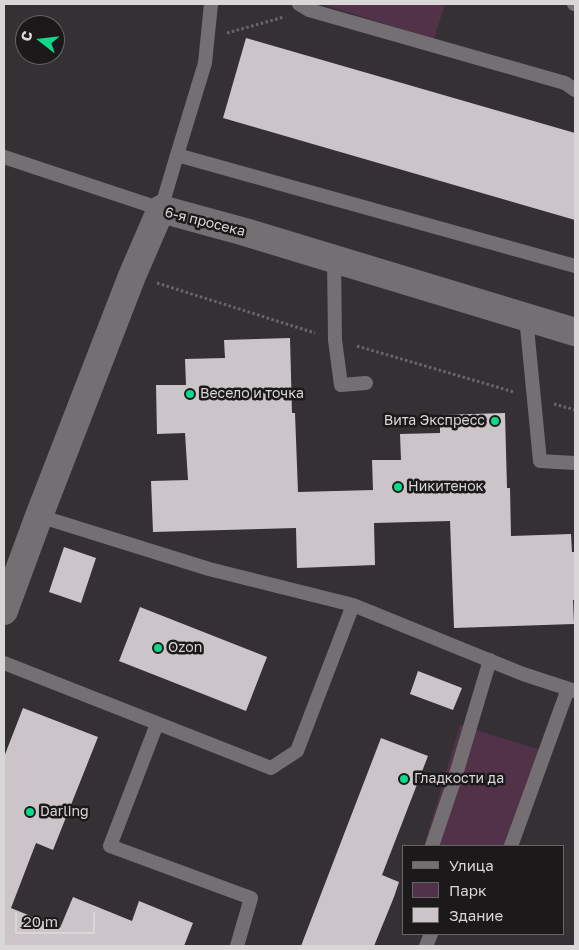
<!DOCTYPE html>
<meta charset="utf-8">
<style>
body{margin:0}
#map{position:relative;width:579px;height:950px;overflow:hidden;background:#343033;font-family:"Golos Text",sans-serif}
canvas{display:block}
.frame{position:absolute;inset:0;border:5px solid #d9d6d8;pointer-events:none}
.legend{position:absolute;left:402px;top:845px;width:162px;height:90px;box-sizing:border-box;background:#1b191a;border:1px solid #676566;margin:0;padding:6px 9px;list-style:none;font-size:15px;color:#d9d6d8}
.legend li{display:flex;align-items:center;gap:10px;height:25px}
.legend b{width:25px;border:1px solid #676566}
.north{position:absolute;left:15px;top:15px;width:50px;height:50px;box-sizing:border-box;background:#1b191a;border:1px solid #676566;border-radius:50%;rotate:286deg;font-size:14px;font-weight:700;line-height:20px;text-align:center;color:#d9d6d8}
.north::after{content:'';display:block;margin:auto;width:18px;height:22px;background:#0cd98a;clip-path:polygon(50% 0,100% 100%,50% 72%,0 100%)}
.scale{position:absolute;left:15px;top:912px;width:80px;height:22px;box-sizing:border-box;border:2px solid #d9d6d8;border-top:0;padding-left:6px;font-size:15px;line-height:18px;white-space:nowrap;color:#d9d6d8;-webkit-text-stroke:4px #1b191a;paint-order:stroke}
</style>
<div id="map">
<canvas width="579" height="950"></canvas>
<div class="frame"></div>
<ul class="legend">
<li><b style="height:6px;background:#746f73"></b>Улица</li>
<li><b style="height:14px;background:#523248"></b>Парк</li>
<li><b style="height:14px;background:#cbc5c9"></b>Здание</li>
</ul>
<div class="north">С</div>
<div class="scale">20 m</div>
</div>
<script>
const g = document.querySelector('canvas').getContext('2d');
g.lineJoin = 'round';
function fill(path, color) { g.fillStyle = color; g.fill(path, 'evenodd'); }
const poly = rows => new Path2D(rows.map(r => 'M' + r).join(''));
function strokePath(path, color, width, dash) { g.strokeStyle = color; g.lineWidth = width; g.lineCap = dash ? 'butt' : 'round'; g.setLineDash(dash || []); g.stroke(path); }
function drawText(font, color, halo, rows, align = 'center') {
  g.font = font + ' "Golos Text",sans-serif'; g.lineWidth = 5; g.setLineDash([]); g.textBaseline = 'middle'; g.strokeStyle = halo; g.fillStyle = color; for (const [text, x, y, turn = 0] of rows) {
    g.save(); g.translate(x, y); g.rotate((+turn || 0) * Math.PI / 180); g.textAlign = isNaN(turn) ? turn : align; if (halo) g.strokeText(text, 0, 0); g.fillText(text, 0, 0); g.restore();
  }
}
fill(poly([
 [321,4,445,4,434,39],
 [460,725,541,750,506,846,424,846]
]), '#523248');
fill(poly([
 [246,38,575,133,575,220,223,118],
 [290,338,292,413,295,413,298,492,373,490,372,460,401,460,400,434,440,433,440,415,505,413,507,488,510,488,511,536,571,534,572,552,575,552,575,600,573,600,574,624,454,628,450,521,374,523,375,565,297,568,296,528,153,532,151,481,188,480,185,433,157,434,156,385,186,385,185,359,225,358,224,340],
 [64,547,96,558,81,603,49,592],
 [140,607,267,657,246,711,119,661],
 [418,671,462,688,453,710,410,694],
 [23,708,98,737,53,850,36,843,11,908,60,928,73,897,132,921,139,901,193,923,184,946,4,946,4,757],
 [381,738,428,756,382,875,399,882,394,897,374,946,301,946]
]), '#cbc5c9');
strokePath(poly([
 [227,33,284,17],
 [157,283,315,333],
 [357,346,514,392],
 [554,404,575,410]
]), '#6a6769', 3, [2.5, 2.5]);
strokePath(poly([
 [299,4,309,10,565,83,575,90],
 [574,4,575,4],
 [177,155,205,63,211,4],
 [4,157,161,209,177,155,575,266],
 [334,258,335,340,341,385,366,383],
 [526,317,540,461,575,463],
 [39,516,209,569,353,605,523,674,575,691],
 [4,663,271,768,297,751,353,605],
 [157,724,110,846,251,898,237,946],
 [432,846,454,781,490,660],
 [511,846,568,689],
 [426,946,431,934]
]), '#746f73', 14);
strokePath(poly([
 [4,611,39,516,132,276,161,209,245,232,575,332]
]), '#746f73', 28);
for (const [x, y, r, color] of [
 [190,394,5,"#0cd98a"],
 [495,421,5,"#0cd98a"],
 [398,487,5,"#0cd98a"],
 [158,648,5,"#0cd98a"],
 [404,779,5,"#0cd98a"],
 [30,812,5,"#0cd98a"]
]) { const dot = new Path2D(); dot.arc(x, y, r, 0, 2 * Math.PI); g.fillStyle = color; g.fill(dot); strokePath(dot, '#1b191a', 2); }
drawText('14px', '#d9d6d8', '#1b191a', [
 ["6-я просека",205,222,14]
]);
drawText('14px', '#d9d6d8', '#1b191a', [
 ["Весело и точка",200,394],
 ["Вита Экспресс",485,421,"right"],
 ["Никитенок",408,487],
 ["Ozon",168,648],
 ["Гладкости да",414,779],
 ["Darling",40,812]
], 'left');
</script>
